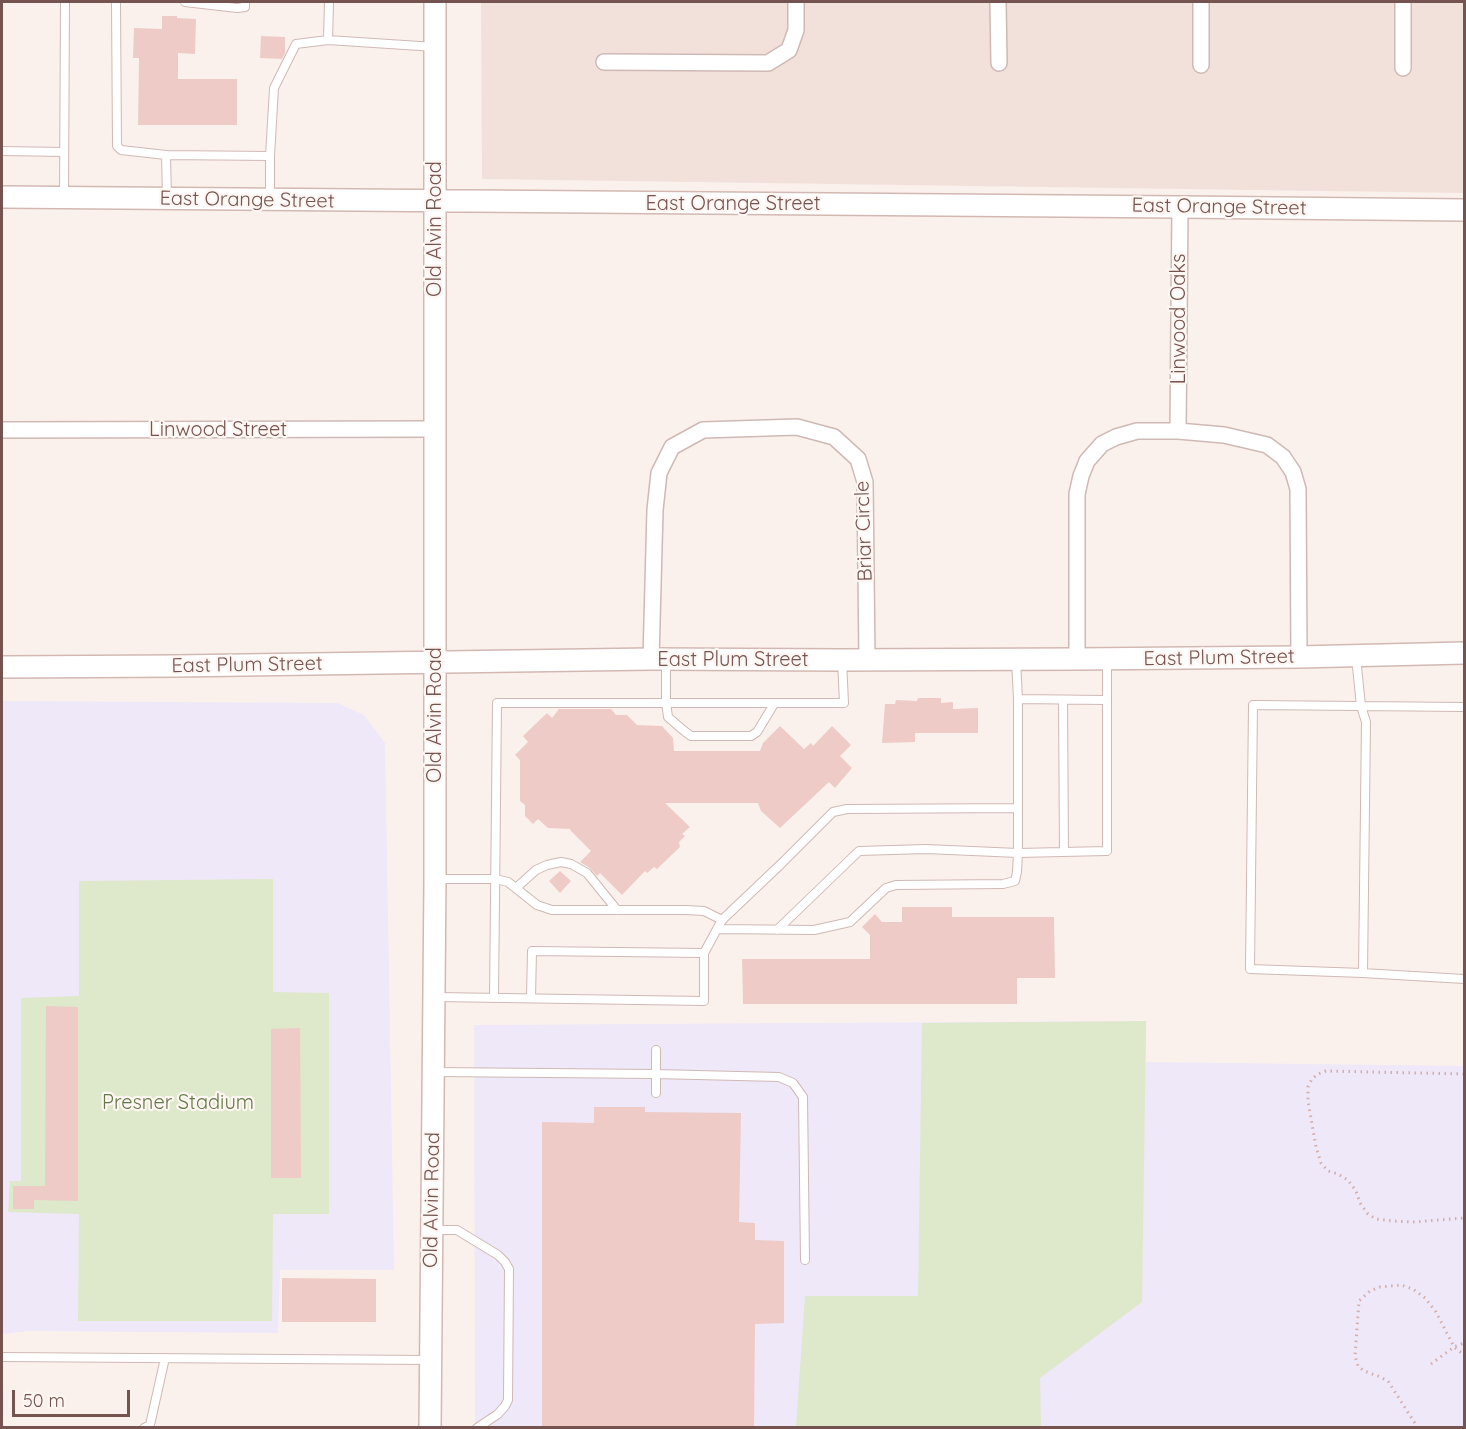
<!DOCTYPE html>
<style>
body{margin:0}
#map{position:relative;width:1466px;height:1429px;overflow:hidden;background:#fbf1ec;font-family:Quicksand,sans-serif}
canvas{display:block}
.frame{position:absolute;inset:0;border:3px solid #755350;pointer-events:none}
.scale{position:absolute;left:12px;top:1390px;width:118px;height:27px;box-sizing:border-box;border:3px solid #755350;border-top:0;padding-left:8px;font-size:18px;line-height:21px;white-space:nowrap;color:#755350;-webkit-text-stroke:4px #fef6f2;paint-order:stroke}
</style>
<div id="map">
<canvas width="1466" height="1429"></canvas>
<div class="frame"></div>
<div class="scale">50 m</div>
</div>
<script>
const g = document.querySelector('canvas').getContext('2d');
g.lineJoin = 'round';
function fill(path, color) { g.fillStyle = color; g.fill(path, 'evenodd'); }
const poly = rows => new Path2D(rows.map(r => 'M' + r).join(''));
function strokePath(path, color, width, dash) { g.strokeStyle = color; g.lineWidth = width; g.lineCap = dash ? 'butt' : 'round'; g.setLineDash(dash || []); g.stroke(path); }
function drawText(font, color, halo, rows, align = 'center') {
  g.font = font + ' Quicksand,sans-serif'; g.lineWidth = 4.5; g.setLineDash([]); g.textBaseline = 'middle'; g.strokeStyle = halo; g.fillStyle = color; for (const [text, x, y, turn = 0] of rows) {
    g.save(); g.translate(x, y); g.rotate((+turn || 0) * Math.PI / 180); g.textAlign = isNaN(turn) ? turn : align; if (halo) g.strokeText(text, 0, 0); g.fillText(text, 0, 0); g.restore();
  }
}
fill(poly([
 [481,2,1464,2,1464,193,482,179]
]), '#f2e1db');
fill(poly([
 [2,701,337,703,364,715,385,743,394,1270,280,1270,278,1333,28,1331,2,1334],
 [1146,1021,1146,1062,1464,1066,1464,1427,475,1427,474,1025]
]), '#eee8f8');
fill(poly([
 [273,879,273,992,329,993,329,1214,273,1214,272,1321,78,1321,79,1214,8,1212,10,1181,21,1181,21,998,79,996,79,881],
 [1146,1021,1142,1302,1040,1378,1041,1427,796,1427,805,1296,918,1296,922,1023]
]), '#dee8cb');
fill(poly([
 [162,16,177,16,177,18,196,19,195,54,178,53,178,79,237,79,237,125,138,125,139,58,133,58,134,28,162,29],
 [261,36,285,37,285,53,282,59,260,58],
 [918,698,941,698,941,703,953,702,953,709,978,708,978,733,915,733,915,742,882,743,885,704,895,704,896,700,917,701],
 [559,709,611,709,616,715,627,715,637,725,662,726,673,738,674,751,760,751,763,743,780,726,804,749,811,743,813,746,832,726,851,745,840,756,852,768,835,788,829,782,780,828,761,811,758,803,665,803,690,827,682,834,685,836,679,842,680,847,657,869,654,867,647,873,645,871,622,895,600,873,597,876,590,868,580,862,591,851,571,831,570,829,548,828,538,819,533,824,525,816,525,805,520,801,520,760,515,755,528,742,523,736,547,713,552,718],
 [560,871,571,881,560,893,549,881],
 [902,907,952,907,952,917,1054,917,1055,978,1017,978,1017,1004,743,1004,742,959,870,959,870,935,862,927,875,914,882,922,902,922],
 [46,1006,78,1007,78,1201,34,1200,34,1209,13,1209,13,1186,45,1186],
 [300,1028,301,1178,271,1178,271,1029],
 [594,1107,645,1107,645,1112,741,1113,739,1222,755,1223,755,1240,784,1241,784,1323,755,1324,754,1428,542,1428,542,1122,594,1123],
 [282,1278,376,1279,376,1322,282,1322]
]), '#eecbc6');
const lane = poly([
 [116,2,117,146,121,150,166,155],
 [185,2,237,8,245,7,245,2],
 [328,40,435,47],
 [2,151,64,152],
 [270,156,274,88,296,44,328,40,329,2],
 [64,195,65,2],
 [167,198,166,155,270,156,270,199],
 [1356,657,1361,706,1366,722,1363,973],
 [666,660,666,702,668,717,683,730,691,736,751,736,757,732,774,704],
 [1018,699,1106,700],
 [1063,700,1064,851],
 [1464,707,1253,705,1250,969,1363,973,1464,979],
 [436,879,495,879,508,882,537,905,552,910,686,910,704,911,722,920],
 [516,888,536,870,547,865,561,862,571,864,587,873,617,910],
 [717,929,814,930,850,922,886,888,896,885,1003,884,1015,881,1017,872,1018,853,1018,699,1016,660],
 [777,930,859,851,926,849,1018,853,1107,851,1107,659],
 [436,997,704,1001,704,953,722,920,781,864,833,812,847,809,1018,808],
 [494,998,497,703,844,703,842,660],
 [531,998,532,951,704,953],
 [435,1072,656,1074,779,1077,793,1083,803,1097,805,1260],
 [656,1093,656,1050],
 [434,1230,457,1230,498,1255,505,1262,509,1269,508,1400,505,1406,498,1414,477,1428],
 [2,1357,429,1360],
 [144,1428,150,1425,165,1358]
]);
const street = poly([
 [998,2,999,63],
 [1201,2,1201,65],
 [604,62,768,63,789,50,796,30,796,2],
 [1403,68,1403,2],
 [2,430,435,429],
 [1178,431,1180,207],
 [651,659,655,510,659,473,672,447,703,430,797,427,834,437,858,459,865,482,867,660],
 [1077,659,1077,494,1081,476,1087,461,1102,444,1116,437,1137,431,1178,431,1224,435,1267,445,1283,457,1293,472,1298,489,1299,657]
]);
const secondary = poly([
 [2,197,1180,207,1464,210],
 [2,667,176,666,651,659,842,660,1077,659,1299,657,1464,653],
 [430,1428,435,879,435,2]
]);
strokePath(lane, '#cfb9b4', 10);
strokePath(street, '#cfb9b4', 18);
strokePath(secondary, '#d2b8b2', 24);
strokePath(poly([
 [1464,1074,1326,1071,1318,1074,1312,1079,1308,1087,1308,1101,1316,1147,1321,1163,1328,1171,1338,1174,1348,1180,1356,1191,1360,1203,1368,1214,1376,1219,1393,1221,1413,1222,1464,1218],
 [1431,1364,1454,1347,1464,1343],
 [1418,1428,1388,1381,1378,1376,1364,1371,1358,1366,1355,1356,1359,1301,1370,1291,1380,1287,1401,1285,1413,1289,1425,1298,1436,1312,1454,1347,1464,1355]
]), '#d4ada8', 3, [1.5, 4.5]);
strokePath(lane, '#fff', 8);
strokePath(street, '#fff', 15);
strokePath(secondary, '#fff', 21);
drawText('20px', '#755350', '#fef6f2', [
 ["East Orange Street",247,200,1],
 ["East Orange Street",733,204],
 ["East Orange Street",1219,207,1],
 ["Old Alvin Road",435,229,-90],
 ["Linwood Oaks",1179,319,-90],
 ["Linwood Street",218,430],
 ["Briar Circle",864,531,-92],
 ["East Plum Street",1219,658,-1],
 ["East Plum Street",733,660],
 ["East Plum Street",247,665,-1],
 ["Old Alvin Road",435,715,-90],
 ["Old Alvin Road",432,1200,-89]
]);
drawText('20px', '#647949', '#fef6f2', [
 ["Presner Stadium",178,1103]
]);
</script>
